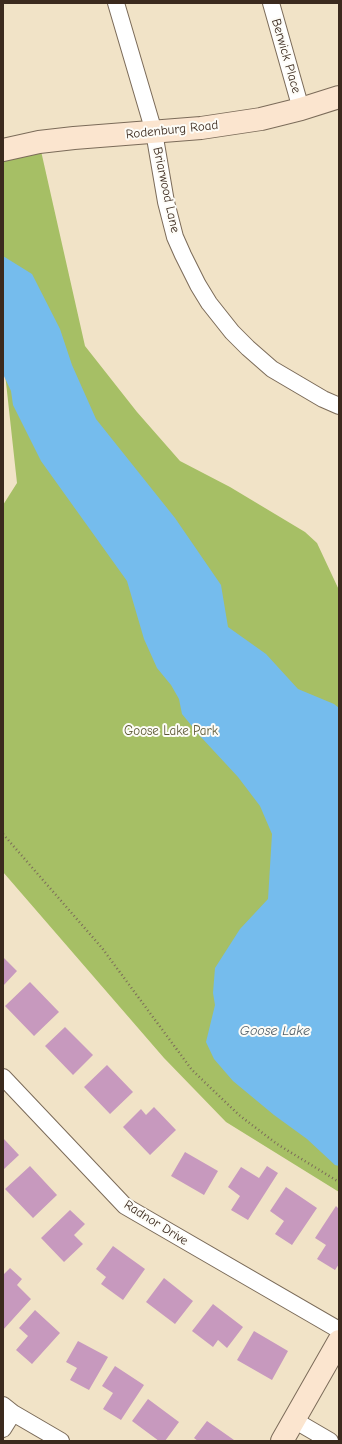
<!DOCTYPE html>
<style>
body{margin:0}
#map{position:relative;width:342px;height:1444px;overflow:hidden;background:#f1e3c7;font-family:"Comic Neue",sans-serif}
canvas{display:block}
.frame{position:absolute;inset:0;border:4px solid #3b2a1e;pointer-events:none}
</style>
<div id="map">
<canvas width="342" height="1444"></canvas>
<div class="frame"></div>
</div>
<script>
const g = document.querySelector('canvas').getContext('2d');
g.lineJoin = 'round';
function fill(path, color) { g.fillStyle = color; g.fill(path, 'evenodd'); }
const poly = rows => new Path2D(rows.map(r => 'M' + r).join(''));
function strokePath(path, color, width, dash) { g.strokeStyle = color; g.lineWidth = width; g.lineCap = dash ? 'butt' : 'round'; g.setLineDash(dash || []); g.stroke(path); }
function drawText(font, color, halo, rows, align = 'center') {
  g.font = font + ' "Comic Neue",sans-serif'; g.lineWidth = 4; g.setLineDash([]); g.textBaseline = 'middle'; g.strokeStyle = halo; g.fillStyle = color; for (const [text, x, y, turn = 0] of rows) {
    g.save(); g.translate(x, y); g.rotate((+turn || 0) * Math.PI / 180); g.textAlign = isNaN(turn) ? turn : align; if (halo) g.strokeText(text, 0, 0); g.fillText(text, 0, 0); g.restore();
  }
}
fill(poly([
 [39,142,85,346,137,412,180,461,230,487,305,532,317,543,339,590,339,1192,226,1122,164,1058,3,872,3,505,17,483,3,355,3,150]
]), '#a6bf65');
fill(poly([
 [3,256,32,274,60,329,72,365,96,419,175,518,221,585,228,627,266,654,298,689,334,704,339,708,339,1166,335,1165,307,1139,274,1115,233,1081,214,1059,206,1042,215,1005,213,993,215,968,240,929,268,899,272,834,260,806,238,777,200,736,182,714,179,699,171,685,157,668,144,639,127,581,41,461,13,405,11,391,3,374]
]), '#75bced');
fill(poly([
 [3,957,17,971,3,986],
 [30,982,59,1012,34,1036,5,1006],
 [65,1027,93,1055,73,1075,45,1046],
 [107,1065,133,1092,110,1114,84,1087],
 [154,1107,176,1130,150,1155,123,1127,141,1109,146,1115],
 [3,1138,19,1155,3,1170],
 [185,1152,218,1171,204,1195,171,1176],
 [30,1166,57,1195,33,1218,5,1189],
 [267,1166,278,1173,248,1220,231,1210,240,1196,228,1187,241,1167,259,1178],
 [286,1187,317,1208,292,1245,275,1234,284,1221,270,1211],
 [336,1206,339,1209,339,1264,335,1270,317,1259,326,1245,315,1238],
 [70,1210,85,1224,74,1235,83,1244,64,1262,41,1238],
 [113,1246,145,1269,123,1300,101,1284,106,1277,96,1269],
 [10,1268,22,1279,17,1285,31,1299,3,1330,3,1275],
 [164,1278,193,1301,175,1324,146,1302],
 [213,1304,243,1327,227,1348,218,1340,213,1347,192,1331],
 [35,1310,60,1333,32,1364,16,1350,28,1336,19,1328],
 [254,1331,288,1351,272,1380,237,1360],
 [78,1341,108,1357,89,1390,70,1380,77,1368,66,1362],
 [115,1366,144,1385,121,1420,103,1409,113,1393,102,1386],
 [148,1399,179,1422,165,1441,159,1441,132,1421],
 [207,1421,234,1440,233,1441,198,1441,194,1438]
]), '#c799be');
const street = poly([
 [116,3,154,132,166,202,175,237,183,255,198,285,209,303,232,332,248,348,272,369,323,399,339,406],
 [271,3,301,109],
 [3,1077,125,1206,339,1330],
 [3,1405,13,1413,61,1441],
 [294,1420,330,1441],
 [3,1429,13,1413]
]);
const secondary = poly([
 [3,150,39,142,74,138,201,128,261,119,301,109,339,97],
 [282,1441,339,1341]
]);
strokePath(street, '#7b6b59', 18);
strokePath(secondary, '#7b6b59', 24);
strokePath(poly([
 [3,834,102,948,192,1070,239,1115,277,1144,339,1182]
]), '#7b6b59', 2.5, [1, 3]);
strokePath(street, '#fff', 16);
strokePath(secondary, '#fbe5cf', 22);
drawText('13px', '#3b2a1e', '#fdfcf7', [
 ["Berwick Place",286,56,74],
 ["Rodenburg Road",172,130,-6],
 ["Briarwood Lane",166,190,78],
 ["Radnor Drive",156,1223,32]
]);
drawText('13px', '#5b5733', '#fdfcf7', [
 ["Goose Lake Park",171,731]
]);
drawText('italic 14px', '#4f5d66', '#fdfcf7', [
 ["Goose Lake",275,1031]
]);
</script>
